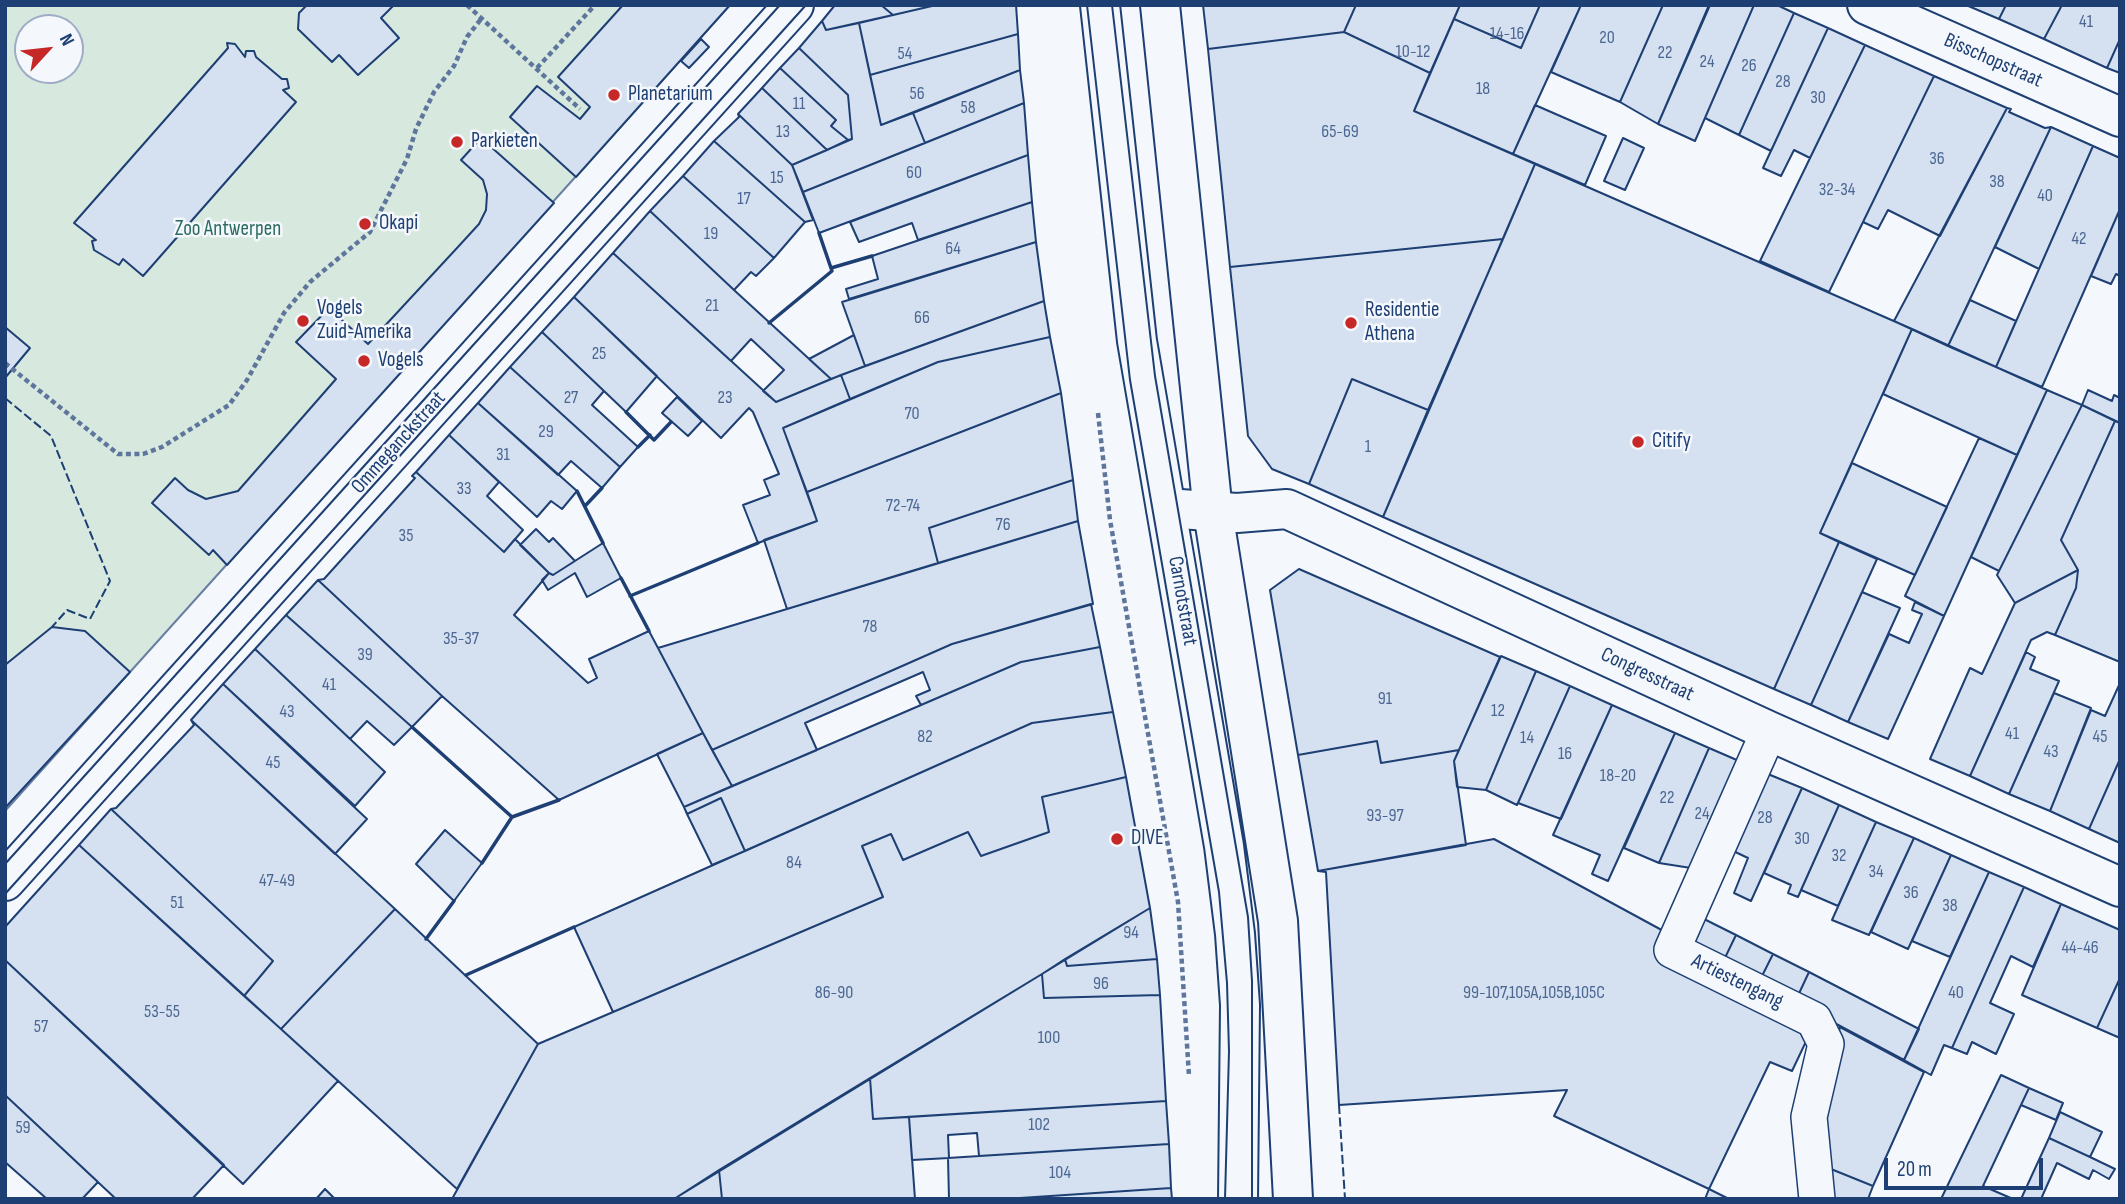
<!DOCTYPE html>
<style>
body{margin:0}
#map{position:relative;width:2125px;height:1204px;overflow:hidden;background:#f4f7fb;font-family:"Sofia Sans Condensed",sans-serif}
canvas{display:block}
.frame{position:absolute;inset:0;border:7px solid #1d3f73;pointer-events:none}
.north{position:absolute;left:14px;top:14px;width:70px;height:70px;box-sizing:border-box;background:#f4f7fb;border:2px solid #9eadc5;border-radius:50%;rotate:63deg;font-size:19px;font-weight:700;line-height:28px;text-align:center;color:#1d3f73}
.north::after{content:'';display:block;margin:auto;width:24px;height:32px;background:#c62828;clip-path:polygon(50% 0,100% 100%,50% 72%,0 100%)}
.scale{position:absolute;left:1884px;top:1158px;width:159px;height:32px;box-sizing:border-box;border:4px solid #1d3f73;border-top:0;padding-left:9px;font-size:21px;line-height:24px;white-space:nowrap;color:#1d3f73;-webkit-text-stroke:5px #f4f7fb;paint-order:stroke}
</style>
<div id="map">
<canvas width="2125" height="1204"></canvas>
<div class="frame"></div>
<div class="north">N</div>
<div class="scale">20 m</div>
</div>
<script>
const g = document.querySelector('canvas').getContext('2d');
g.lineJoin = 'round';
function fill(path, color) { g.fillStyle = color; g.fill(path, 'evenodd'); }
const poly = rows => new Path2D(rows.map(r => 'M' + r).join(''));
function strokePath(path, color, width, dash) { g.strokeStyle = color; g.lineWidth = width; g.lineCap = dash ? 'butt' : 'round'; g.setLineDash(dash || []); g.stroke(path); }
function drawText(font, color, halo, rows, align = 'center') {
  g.font = font + ' "Sofia Sans Condensed",sans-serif'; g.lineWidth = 5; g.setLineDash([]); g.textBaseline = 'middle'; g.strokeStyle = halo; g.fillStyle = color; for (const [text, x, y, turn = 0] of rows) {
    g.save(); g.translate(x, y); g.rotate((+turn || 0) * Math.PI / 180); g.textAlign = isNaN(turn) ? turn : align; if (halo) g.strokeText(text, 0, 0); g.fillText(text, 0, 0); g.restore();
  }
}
const green = poly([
 [5,5,730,5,5,811,5,5],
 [28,28,70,28,70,70,28,70,28,28]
]);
fill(green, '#d7e8df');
strokePath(green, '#687fa3', 2);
const building = poly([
 [307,5,394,5,381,18,399,38,358,75,339,55,332,62,298,29,299,13,307,5],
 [623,5,730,5,576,177,510,117,537,86,580,119,590,107,558,77,623,5],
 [835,5,881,5,893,15,826,30,822,21,835,5],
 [881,5,931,5,932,6,893,15,881,5],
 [1016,5,1018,34,870,75,859,23,936,5,1016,5],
 [1203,5,1356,5,1344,32,1208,49,1203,5],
 [1356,5,1460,5,1430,73,1344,32,1356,5],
 [1460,5,1540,5,1521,48,1454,19,1460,5],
 [1540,5,1581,5,1513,154,1414,111,1454,19,1521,48,1540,5],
 [1581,5,1663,5,1620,102,1551,72,1581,5],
 [1663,5,1709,5,1658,124,1620,102,1663,5],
 [1710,5,1754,5,1695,141,1658,124,1710,5],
 [1754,5,1777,5,1794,13,1739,135,1705,118,1754,5],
 [1966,5,2006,5,1999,19,1966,5],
 [2006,5,2062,5,2044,39,1999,19,2006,5],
 [2062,5,2120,5,2120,39,2107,68,2044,39,2062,5],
 [1794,13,1828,28,1771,151,1739,135,1794,13],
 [822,21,826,30,859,23,881,125,913,113,925,143,803,192,792,165,852,139,848,95,799,48,822,21],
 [1828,28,1865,45,1810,158,1794,150,1781,176,1763,168,1828,28],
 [1344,32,1430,73,1414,111,1535,164,1503,239,1230,267,1208,49,1344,32],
 [1018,34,1020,70,881,125,870,75,1018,34],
 [701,39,709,47,689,68,681,61,701,39],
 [2120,39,2120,73,2107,68,2120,39],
 [227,43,235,44,245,57,246,51,254,51,256,57,282,79,287,79,289,88,283,90,296,102,143,276,123,259,119,265,94,250,92,241,96,240,74,223,228,48,227,43],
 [1865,45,1934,76,1829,292,1760,261,1865,45],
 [799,48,848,95,852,139,848,140,831,126,836,120,780,68,799,48],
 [780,68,836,120,831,126,848,140,827,150,762,88,780,68],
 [1020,70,1024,103,925,143,913,113,1020,70],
 [1934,76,2007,108,1940,236,1888,210,1878,229,1863,222,1934,76],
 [762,88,827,150,792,165,738,114,762,88],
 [1024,103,1028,155,819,233,803,192,1024,103],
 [1535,105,1606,136,1585,185,1513,154,1535,105],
 [2007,108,2011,109,2009,112,2045,128,2051,127,1948,346,1894,321,2007,108],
 [738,114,792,165,813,220,805,222,714,141,739,117,738,114],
 [2051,127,2093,146,2039,269,1995,247,2051,127],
 [481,138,554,203,227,565,213,550,209,555,152,503,175,478,188,490,206,499,238,491,336,379,296,342,329,308,368,344,457,248,479,224,486,210,487,194,483,180,461,160,481,138],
 [1623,138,1644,148,1625,190,1604,181,1623,138],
 [714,141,805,222,774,258,683,176,714,141],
 [2093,146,2120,158,2120,209,2042,387,1996,367,2093,146],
 [1028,155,1032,202,918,240,912,223,859,242,850,222,1028,155],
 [1535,164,1912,329,1820,533,1839,542,1774,689,1383,517,1535,164],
 [683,176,774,258,756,276,751,272,734,290,650,211,683,176],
 [1032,202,1036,242,849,299,846,289,878,279,872,256,1032,202],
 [2120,209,2120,276,2116,274,2111,284,2091,276,2120,209],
 [650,211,734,290,831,379,776,402,763,391,784,370,751,339,731,361,613,253,650,211],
 [1503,239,1428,410,1352,379,1309,484,1272,469,1248,436,1230,267,1503,239],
 [1036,242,1044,301,865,366,842,302,1036,242],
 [613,253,776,402,841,375,850,399,783,428,817,521,758,543,743,505,770,495,764,480,779,474,753,412,749,408,721,438,574,297,613,253],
 [574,297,657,376,626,412,542,332,574,297],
 [1970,300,2016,321,1996,367,1948,346,1970,300],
 [1044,301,1050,337,938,362,850,399,841,375,1044,301],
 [5,327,30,348,5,378,5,327],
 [1912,329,2047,390,2017,455,1883,394,1912,329],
 [542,332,604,391,592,405,638,447,620,467,510,367,542,332],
 [854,335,865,366,831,379,809,359,854,335],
 [1050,337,1061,393,807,492,783,428,938,362,1050,337],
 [510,367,620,467,602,488,571,461,558,475,478,403,510,367],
 [1352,379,1428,410,1383,517,1309,484,1352,379],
 [2047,390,2082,405,1999,571,1971,557,2047,390],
 [2088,390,2112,401,2114,395,2120,398,2120,423,2082,405,2088,390],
 [1061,393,1073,480,929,528,938,563,787,609,764,540,817,521,807,492,1061,393],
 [677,397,702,421,688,436,662,413,677,397],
 [478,403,577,491,562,509,551,501,537,517,449,435,478,403],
 [2082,405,2115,421,2061,540,2078,570,2015,603,1997,575,2082,405],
 [2115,421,2120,423,2120,662,2055,635,2076,588,2078,570,2061,540,2115,421],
 [449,435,499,482,487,496,523,530,504,552,416,472,449,435],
 [1979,438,2017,455,1944,616,1905,596,1979,438],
 [1852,463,1947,507,1915,575,1820,533,1852,463],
 [416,472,504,552,515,539,549,573,514,615,588,683,597,678,589,659,649,631,703,733,559,800,442,696,318,580,324,579,415,478,412,476,416,472],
 [1073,480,1078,521,938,563,929,528,1073,480],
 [1078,521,1093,604,952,644,712,750,658,648,1078,521],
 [536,529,549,542,553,538,575,561,553,575,549,573,520,545,536,529],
 [1839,542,1877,559,1811,705,1774,689,1839,542],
 [603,543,621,578,587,597,575,573,548,590,542,580,549,573,553,575,603,543],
 [1299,569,1500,657,1459,750,1381,763,1377,741,1298,755,1270,590,1299,569],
 [2078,570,2076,588,2055,635,2047,632,2031,640,1970,776,1930,759,1970,668,1982,674,2015,603,2078,570],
 [318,580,442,696,412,727,286,615,318,580],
 [1862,592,1900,608,1848,722,1811,705,1862,592],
 [1915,602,1944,616,1888,739,1848,722,1889,634,1909,643,1922,614,1912,610,1915,602],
 [1091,604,1100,647,1021,662,921,705,916,696,930,690,923,672,805,723,817,750,732,786,712,750,952,644,1091,604],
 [286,615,412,727,394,745,367,721,350,739,255,649,286,615],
 [52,627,85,631,130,672,5,808,5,665,52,627],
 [1100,647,1113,712,1032,723,745,851,721,798,687,814,684,807,1021,662,1100,647],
 [255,649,385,772,355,806,223,684,255,649],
 [2026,652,2035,657,2030,669,2059,681,2009,794,1970,776,2026,652],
 [1501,656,1536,671,1486,790,1457,787,1454,761,1501,656],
 [1536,671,1570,686,1517,805,1486,790,1536,671],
 [2120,683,2120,759,2089,829,2050,811,2091,710,2105,716,2120,683],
 [223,684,367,819,335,854,191,720,223,684],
 [1570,686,1612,705,1561,819,1518,803,1570,686],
 [2054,693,2091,708,2050,811,2009,794,2054,693],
 [1612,705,1675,733,1608,881,1592,874,1600,855,1553,835,1612,705],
 [1113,712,1126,777,1042,797,1049,832,981,856,968,832,903,860,891,834,862,846,883,897,613,1012,574,927,1032,723,1113,712],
 [191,720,395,909,281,1029,244,996,273,961,111,809,116,808,194,725,191,720],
 [703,733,732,786,684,807,657,754,703,733],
 [1675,733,1709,748,1659,863,1624,848,1675,733],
 [1377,741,1381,763,1459,750,1454,761,1466,845,1318,871,1298,755,1377,741],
 [1709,748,1746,764,1691,868,1659,863,1709,748],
 [2120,759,2120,843,2089,829,2120,759],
 [1763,772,1802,788,1751,901,1734,893,1748,858,1729,849,1763,772],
 [1126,777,1150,908,674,1199,452,1199,538,1044,883,897,862,846,891,834,903,860,968,832,981,856,1049,832,1042,797,1126,777],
 [1802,788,1839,805,1798,897,1788,893,1791,885,1764,873,1802,788],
 [721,798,745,851,712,865,687,814,721,798],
 [1839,805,1876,822,1838,906,1801,890,1839,805],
 [111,809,273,961,244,996,79,845,111,809],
 [1876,822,1914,838,1869,935,1832,920,1876,822],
 [445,830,482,863,454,901,416,864,445,830],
 [1914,838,1951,855,1908,949,1871,932,1914,838],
 [1494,839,1669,934,1811,1031,1792,1071,1770,1062,1709,1189,1554,1116,1567,1090,1339,1105,1326,872,1318,871,1494,839],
 [79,845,338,1081,243,1184,5,960,5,927,79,845],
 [1951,855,1989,872,1950,957,1912,941,1951,855],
 [1989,872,2024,887,1952,1048,1944,1045,1931,1075,1904,1060,1989,872],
 [2024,887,2061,904,2033,967,2011,956,1990,1003,2014,1014,1996,1054,1972,1042,1967,1054,1952,1048,2024,887],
 [2061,904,2120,930,2120,978,2097,1028,2022,995,2061,904],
 [1150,908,1157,959,1067,966,1065,959,1150,908],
 [395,909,538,1044,457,1189,281,1029,395,909],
 [1698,916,1736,935,1722,964,1685,944,1698,916],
 [1736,935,1773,954,1759,982,1722,964,1736,935],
 [1773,954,1809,972,1795,1002,1759,982,1773,954],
 [1065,959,1067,966,1157,959,1160,995,1044,998,1042,974,1065,959],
 [5,960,224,1165,192,1199,116,1199,5,1095,5,960],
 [1809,972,1919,1029,1904,1060,1795,1002,1809,972],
 [1042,974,1044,998,1160,995,1166,1101,873,1119,870,1078,1042,974],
 [2120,978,2120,1038,2097,1028,2120,978],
 [1840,1027,1924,1072,1873,1186,1821,1165,1816,1119,1840,1027],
 [2001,1075,2029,1088,1983,1186,2013,1199,1941,1199,2001,1075],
 [870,1078,873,1119,909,1117,915,1199,722,1199,719,1170,870,1078],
 [2029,1088,2063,1103,2056,1120,2021,1105,2029,1088],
 [5,1095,98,1182,82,1199,47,1199,5,1162,5,1095],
 [1166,1101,1169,1144,979,1156,977,1133,948,1135,949,1158,912,1160,909,1117,1166,1101],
 [2060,1112,2102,1132,2090,1157,2049,1138,2060,1112],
 [2049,1138,2090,1157,2115,1169,2109,1179,2093,1170,2089,1179,2057,1163,2041,1199,2021,1199,2049,1138],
 [1169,1144,1171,1188,1005,1199,949,1199,948,1158,1169,1144],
 [1821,1165,1873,1186,1868,1199,1824,1199,1821,1165],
 [719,1170,722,1199,674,1199,719,1170],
 [1171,1188,1172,1199,1005,1199,1171,1188],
 [325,1189,335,1199,316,1199,325,1189],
 [1709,1189,1729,1199,1705,1199,1709,1189]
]);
fill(building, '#d5e0f0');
strokePath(building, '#1d3f73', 2);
const pedestrian = poly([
 [1769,731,1672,950,1814,1020,1826,1044,1809,1117,1817,1199]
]);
const minor = poly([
 [1867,5,2120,117],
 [1166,508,1237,513,1287,509,1769,731,2120,887],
 [5,881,794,5]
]);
const secondary = poly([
 [1100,5,1137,341,1224,846,1235,934,1240,1005,1238,1199],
 [1160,5,1213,512,1278,921,1293,1199]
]);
strokePath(pedestrian, '#1d3f73', 38);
strokePath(minor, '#1d3f73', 42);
strokePath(secondary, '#1d3f73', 42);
strokePath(poly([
 [467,5,580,109],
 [537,68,595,5],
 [5,363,118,454,143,454,162,447,229,405,247,380,284,313,310,282,370,232,407,159,416,129,434,92,454,66,467,37,481,19],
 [1098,413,1110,520,1178,902,1189,1076]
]), '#5e769c', 4.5, [5, 3.5]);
strokePath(pedestrian, '#f4f7fb', 35);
strokePath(minor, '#f4f7fb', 38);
strokePath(secondary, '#f4f7fb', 38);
strokePath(poly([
 [1087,5,1130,380,1219,892,1227,983,1229,1051,1225,1199],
 [1112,5,1155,376,1248,917,1252,981,1252,1199],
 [5,864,780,5],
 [5,894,806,5]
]), '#1d3f73', 2);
strokePath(poly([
 [5,398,51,436,110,581,90,619,67,610,52,627],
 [1339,1105,1345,1199]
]), '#1d3f73', 2, [9, 3.5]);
strokePath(poly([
 [831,268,872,256],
 [769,323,832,271,819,233],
 [626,412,654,440,671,422],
 [638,447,650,435],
 [577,491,603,543],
 [585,506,602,488],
 [621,578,649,631],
 [630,596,758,543],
 [412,727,512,817,559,800],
 [482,863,512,817],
 [426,939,454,901],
 [466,975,574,927]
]), '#1d3f73', 3.5);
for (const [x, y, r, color] of [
 [614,95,7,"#c62828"],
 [457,142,7,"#c62828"],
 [365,224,7,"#c62828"],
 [303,321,7,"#c62828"],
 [1351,323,7,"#c62828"],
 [364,361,7,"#c62828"],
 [1638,442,7,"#c62828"],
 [1117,839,7,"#c62828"]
]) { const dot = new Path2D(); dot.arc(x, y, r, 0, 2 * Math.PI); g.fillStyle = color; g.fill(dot); strokePath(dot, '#f4f7fb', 2.5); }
drawText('18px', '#4b6792', null, [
 ["41",2086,22],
 ["14-16",1507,34],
 ["20",1607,38],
 ["10-12",1413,52],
 ["22",1665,53],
 ["54",905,54],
 ["24",1707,62],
 ["26",1749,66],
 ["28",1783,82],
 ["18",1483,89],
 ["56",917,94],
 ["30",1818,98],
 ["11",799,104],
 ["58",968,108],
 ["13",783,132],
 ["65-69",1340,132],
 ["36",1937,159],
 ["60",914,173],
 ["15",777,178],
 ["38",1997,182],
 ["32-34",1837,190],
 ["40",2045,196],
 ["17",744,199],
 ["19",711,234],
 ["42",2079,239],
 ["64",953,249],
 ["21",712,306],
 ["66",922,318],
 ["25",599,354],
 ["27",571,398],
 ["23",725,398],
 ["70",912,414],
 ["29",546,432],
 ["1",1368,447],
 ["31",503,455],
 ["33",464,489],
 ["72-74",903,506],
 ["76",1003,525],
 ["35",406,536],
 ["78",870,627],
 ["35-37",461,639],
 ["39",365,655],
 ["41",329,685],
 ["91",1385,699],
 ["12",1498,711],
 ["43",287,712],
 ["41",2012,734],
 ["82",925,737],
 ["45",2100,737],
 ["14",1527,738],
 ["43",2051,752],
 ["16",1565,754],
 ["45",273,763],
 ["18-20",1618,776],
 ["22",1667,798],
 ["24",1702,814],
 ["93-97",1385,816],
 ["28",1765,818],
 ["30",1802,839],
 ["32",1839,856],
 ["84",794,863],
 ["34",1876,872],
 ["47-49",277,881],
 ["36",1911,893],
 ["51",177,903],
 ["38",1950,906],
 ["94",1131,933],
 ["44-46",2080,948],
 ["96",1101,984],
 ["86-90",834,993],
 ["99-107,105A,105B,105C",1534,993],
 ["40",1956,993],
 ["53-55",162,1012],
 ["57",41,1027],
 ["100",1049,1038],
 ["102",1039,1125],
 ["59",23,1128],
 ["104",1060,1173]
]);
drawText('21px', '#1d3f73', '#f4f7fb', [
 ["Bisschopstraat",1993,61,24],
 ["Ommeganckstraat",399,443,-48],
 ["Carnotstraat",1182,601,80],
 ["Congresstraat",1647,675,25],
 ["Artiestengang",1737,982,26]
]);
drawText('21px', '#1d3f73', '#f4f7fb', [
 ["Planetarium",628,95],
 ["Parkieten",471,142],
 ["Okapi",379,224],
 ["Vogels",317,309],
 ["Zuid-Amerika",317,333],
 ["Residentie",1365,311],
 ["Athena",1365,335],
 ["Vogels",378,361],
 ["Citify",1652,442],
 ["DIVE",1131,839]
], 'left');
drawText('21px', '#2c6c60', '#f4f7fb', [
 ["Zoo Antwerpen",228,230]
]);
</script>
